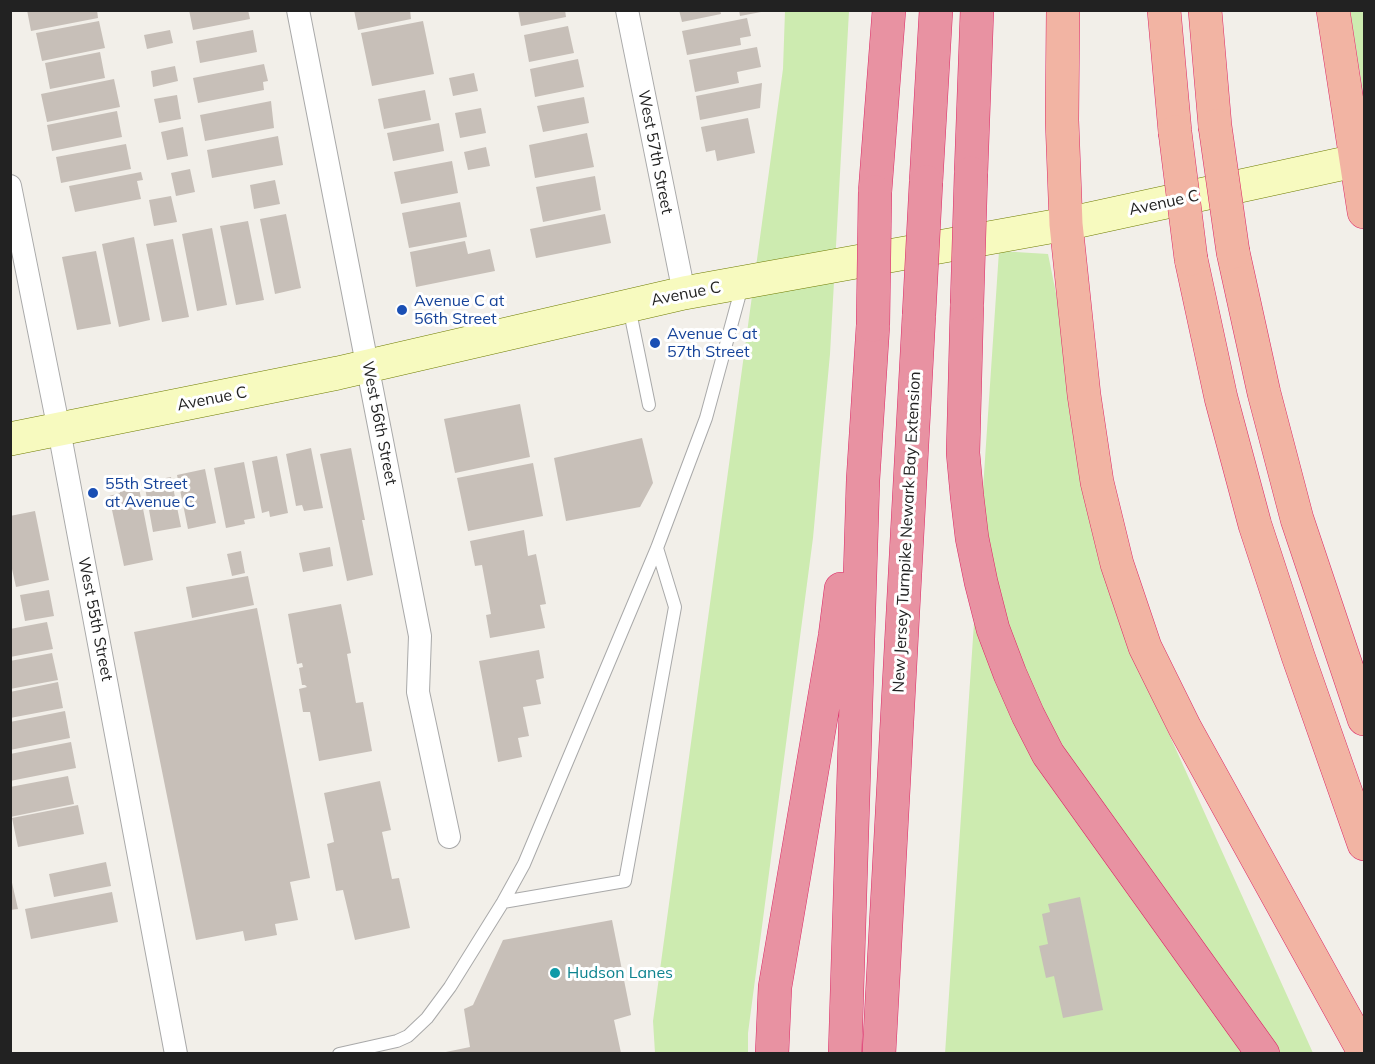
<!DOCTYPE html>
<style>
body{margin:0}
#map{position:relative;width:1375px;height:1064px;overflow:hidden;background:#f2efe9;font-family:Mulish,sans-serif}
canvas{display:block}
.frame{position:absolute;inset:0;border:12px solid #222;pointer-events:none}
</style>
<div id="map">
<canvas width="1375" height="1064"></canvas>
<div class="frame"></div>
</div>
<script>
const g = document.querySelector('canvas').getContext('2d');
g.lineJoin = 'round';
function fill(path, color) { g.fillStyle = color; g.fill(path, 'evenodd'); }
const poly = rows => new Path2D(rows.map(r => 'M' + r).join(''));
function strokePath(path, color, width, dash) { g.strokeStyle = color; g.lineWidth = width; g.lineCap = dash ? 'butt' : 'round'; g.setLineDash(dash || []); g.stroke(path); }
function drawText(font, color, halo, rows, align = 'center') {
  g.font = font + ' Mulish,sans-serif'; g.lineWidth = 6; g.setLineDash([]); g.textBaseline = 'middle'; g.strokeStyle = halo; g.fillStyle = color; for (const [text, x, y, turn = 0] of rows) {
    g.save(); g.translate(x, y); g.rotate((+turn || 0) * Math.PI / 180); g.textAlign = isNaN(turn) ? turn : align; if (halo) g.strokeText(text, 0, 0); g.fillText(text, 0, 0); g.restore();
  }
}
fill(poly([
 [785,11,849,11,830,354,813,538,748,1033,748,1053,655,1053,653,1021,783,69],
 [1350,11,1364,11,1364,98],
 [999,251,1048,254,1127,641,1313,1053,945,1054]
]), '#cdebb0');
fill(poly([
 [27,10,97,10,98,18,31,31],
 [189,10,248,10,250,19,193,30],
 [354,10,410,10,411,19,358,30],
 [518,10,565,10,566,17,521,26],
 [679,10,720,10,721,14,682,22],
 [739,10,761,10,761,12,740,16],
 [747,18,751,36,740,38,741,45,687,55,682,31],
 [99,21,105,48,42,61,36,33],
 [423,21,434,74,372,86,361,33],
 [568,26,574,53,529,62,524,35],
 [170,30,173,43,147,49,144,35],
 [253,30,257,52,200,63,196,41],
 [757,47,761,67,737,72,739,83,695,92,689,60],
 [100,52,105,78,50,89,45,63],
 [578,59,584,87,535,97,530,69],
 [264,64,268,81,263,82,264,90,198,103,193,78],
 [175,66,178,81,153,87,151,71],
 [474,73,478,91,453,96,449,78],
 [114,79,120,107,47,122,41,94],
 [762,83,760,108,700,120,696,96],
 [425,90,431,120,384,129,378,99],
 [177,95,181,119,159,123,154,99],
 [584,97,589,123,543,132,537,106],
 [271,101,274,128,205,141,200,115],
 [481,108,486,133,460,138,455,113],
 [117,111,122,137,52,151,47,125],
 [748,118,755,153,717,161,715,150,706,152,701,127],
 [439,123,444,151,393,161,387,133],
 [183,127,188,156,167,160,161,132],
 [587,133,594,167,535,178,529,145],
 [278,136,283,165,212,178,207,150],
 [126,144,131,169,61,183,56,157],
 [486,147,490,166,468,170,464,152],
 [452,161,458,193,401,204,394,172],
 [190,169,195,192,176,196,171,173],
 [141,172,143,180,137,181,141,199,75,212,69,186],
 [595,176,601,210,543,222,536,187],
 [275,180,280,204,254,209,250,185],
 [171,196,177,222,154,226,149,200],
 [460,202,467,237,409,248,402,213],
 [286,214,301,288,275,294,260,219],
 [605,214,611,243,536,258,530,229],
 [248,221,264,300,236,305,220,226],
 [212,228,227,305,197,311,182,234],
 [134,237,150,320,119,327,102,244],
 [173,239,189,317,162,322,146,244],
 [465,241,468,254,490,249,495,271,416,287,410,252],
 [96,251,111,324,77,330,62,257],
 [520,404,530,457,455,473,444,419],
 [642,438,653,483,640,507,566,521,554,458],
 [311,448,323,508,304,511,302,505,296,506,286,454],
 [351,448,365,520,362,520,373,575,347,581,320,454],
 [277,456,288,513,270,517,269,511,262,513,252,461],
 [244,462,255,518,244,520,245,524,226,528,214,468],
 [533,463,543,516,468,531,457,478],
 [205,469,216,523,188,529,177,475],
 [171,477,181,527,153,532,144,482],
 [138,483,153,560,124,566,109,496,120,493,119,487],
 [35,511,49,580,16,587,10,560,10,516],
 [524,530,528,556,536,554,546,604,540,605,545,628,490,638,486,615,491,614,482,565,475,566,470,541],
 [330,547,333,566,303,572,299,553],
 [241,551,245,573,232,576,227,554],
 [248,576,254,605,192,618,186,587],
 [49,590,54,616,25,621,20,595],
 [341,604,351,653,347,654,356,703,363,702,372,751,319,761,310,712,303,712,299,689,307,687,305,685,302,685,299,668,303,667,302,663,297,664,288,614],
 [257,608,310,878,290,882,298,920,275,924,277,935,245,941,243,931,196,940,134,632],
 [47,622,53,649,10,657,10,629],
 [539,650,544,678,536,680,541,704,523,707,529,736,518,738,522,757,498,762,479,661],
 [52,653,58,680,10,689,10,661],
 [58,682,63,708,10,718,10,692],
 [65,711,70,738,10,750,10,722],
 [71,742,76,768,10,781,10,754],
 [68,776,74,804,10,817,10,787],
 [380,781,391,830,382,832,392,879,399,878,410,928,355,940,343,890,336,891,327,844,334,842,324,793],
 [78,805,84,834,18,847,12,818],
 [106,862,111,886,54,897,49,874],
 [10,874,18,909,10,910],
 [112,892,118,922,31,939,25,909],
 [1080,897,1103,1010,1063,1018,1054,976,1046,978,1039,946,1048,944,1042,914,1050,912,1048,904],
 [612,920,631,1015,614,1020,621,1053,441,1053,470,1047,464,1009,473,1005,503,940]
]), '#c7bfb8');
const service = poly([
 [629,307,649,405],
 [503,902,625,881,675,607,657,548],
 [339,1054,397,1041,408,1036,427,1018,450,987,503,902,524,864,657,548,706,418,742,286]
]);
const minor = poly([
 [298,10,420,636,418,692,449,837],
 [627,10,684,293],
 [10,186,59,430,176,1054]
]);
const secondary = poly([
 [10,439,338,373,684,293,1066,224,1364,159]
]);
const trunk = poly([
 [1063,10,1062,120,1066,224,1084,395,1097,482,1117,564,1145,647,1185,728,1364,1052],
 [1164,10,1175,132],
 [1205,10,1215,126],
 [1333,10,1364,212],
 [1233,252,1264,393,1297,519,1364,719],
 [1191,259,1221,398,1255,525,1298,656,1364,844]
]);
const motorway = poly([
 [971,173,977,10],
 [926,182,936,10],
 [875,192,889,10],
 [967,304,963,453,967,496,972,538,981,582,993,629,1010,674,1028,715,1048,754,1263,1054],
 [772,1054,775,987,835,636,841,589],
 [845,1054,863,480,873,325],
 [879,1054,919,315]
]);
strokePath(service, '#a9a9a9', 14);
strokePath(minor, '#a9a9a9', 24);
strokePath(secondary, '#707d05', 34);
strokePath(trunk, '#dc2a67', 34);
strokePath(motorway, '#dc2a67', 34);
strokePath(service, '#fff', 12);
strokePath(minor, '#fff', 22);
strokePath(secondary, '#f7fabf', 33);
strokePath(trunk, '#f2b4a3', 33);
strokePath(motorway, '#e892a2', 33);
const trunkBridge = poly([
 [1215,126,1233,252],
 [1175,132,1191,259]
]);
const motorwayBridge = poly([
 [967,304,971,173],
 [919,315,926,182],
 [873,325,875,192]
]);
strokePath(trunkBridge, '#dc2a67', 34, []);
strokePath(motorwayBridge, '#dc2a67', 34, []);
strokePath(trunkBridge, '#f2b4a3', 33);
strokePath(motorwayBridge, '#e892a2', 33);
for (const [x, y, r, color] of [
 [402,310,6,"#1a4fb4"],
 [655,343,6,"#1a4fb4"],
 [93,493,6,"#1a4fb4"],
 [555,973,6,"#0f9aa8"]
]) { const dot = new Path2D(); dot.arc(x, y, r, 0, 2 * Math.PI); g.fillStyle = color; g.fill(dot); strokePath(dot, '#fff', 2); }
drawText('16px', '#222', '#fff', [
 ["West 57th Street",655,152,79],
 ["Avenue C",1164,203,-12],
 ["Avenue C",686,294,-11],
 ["Avenue C",212,399,-11],
 ["West 56th Street",379,423,79],
 ["New Jersey Turnpike Newark Bay Extension",907,532,-87],
 ["West 55th Street",95,619,79]
]);
drawText('16px', '#164399', '#fff', [
 ["Avenue C at",414,301],
 ["56th Street",414,319],
 ["Avenue C at",667,334],
 ["57th Street",667,352],
 ["55th Street",105,484],
 ["at Avenue C",105,502]
], 'left');
drawText('16px', '#0d838f', '#fff', [
 ["Hudson Lanes",567,973]
], 'left');
</script>
